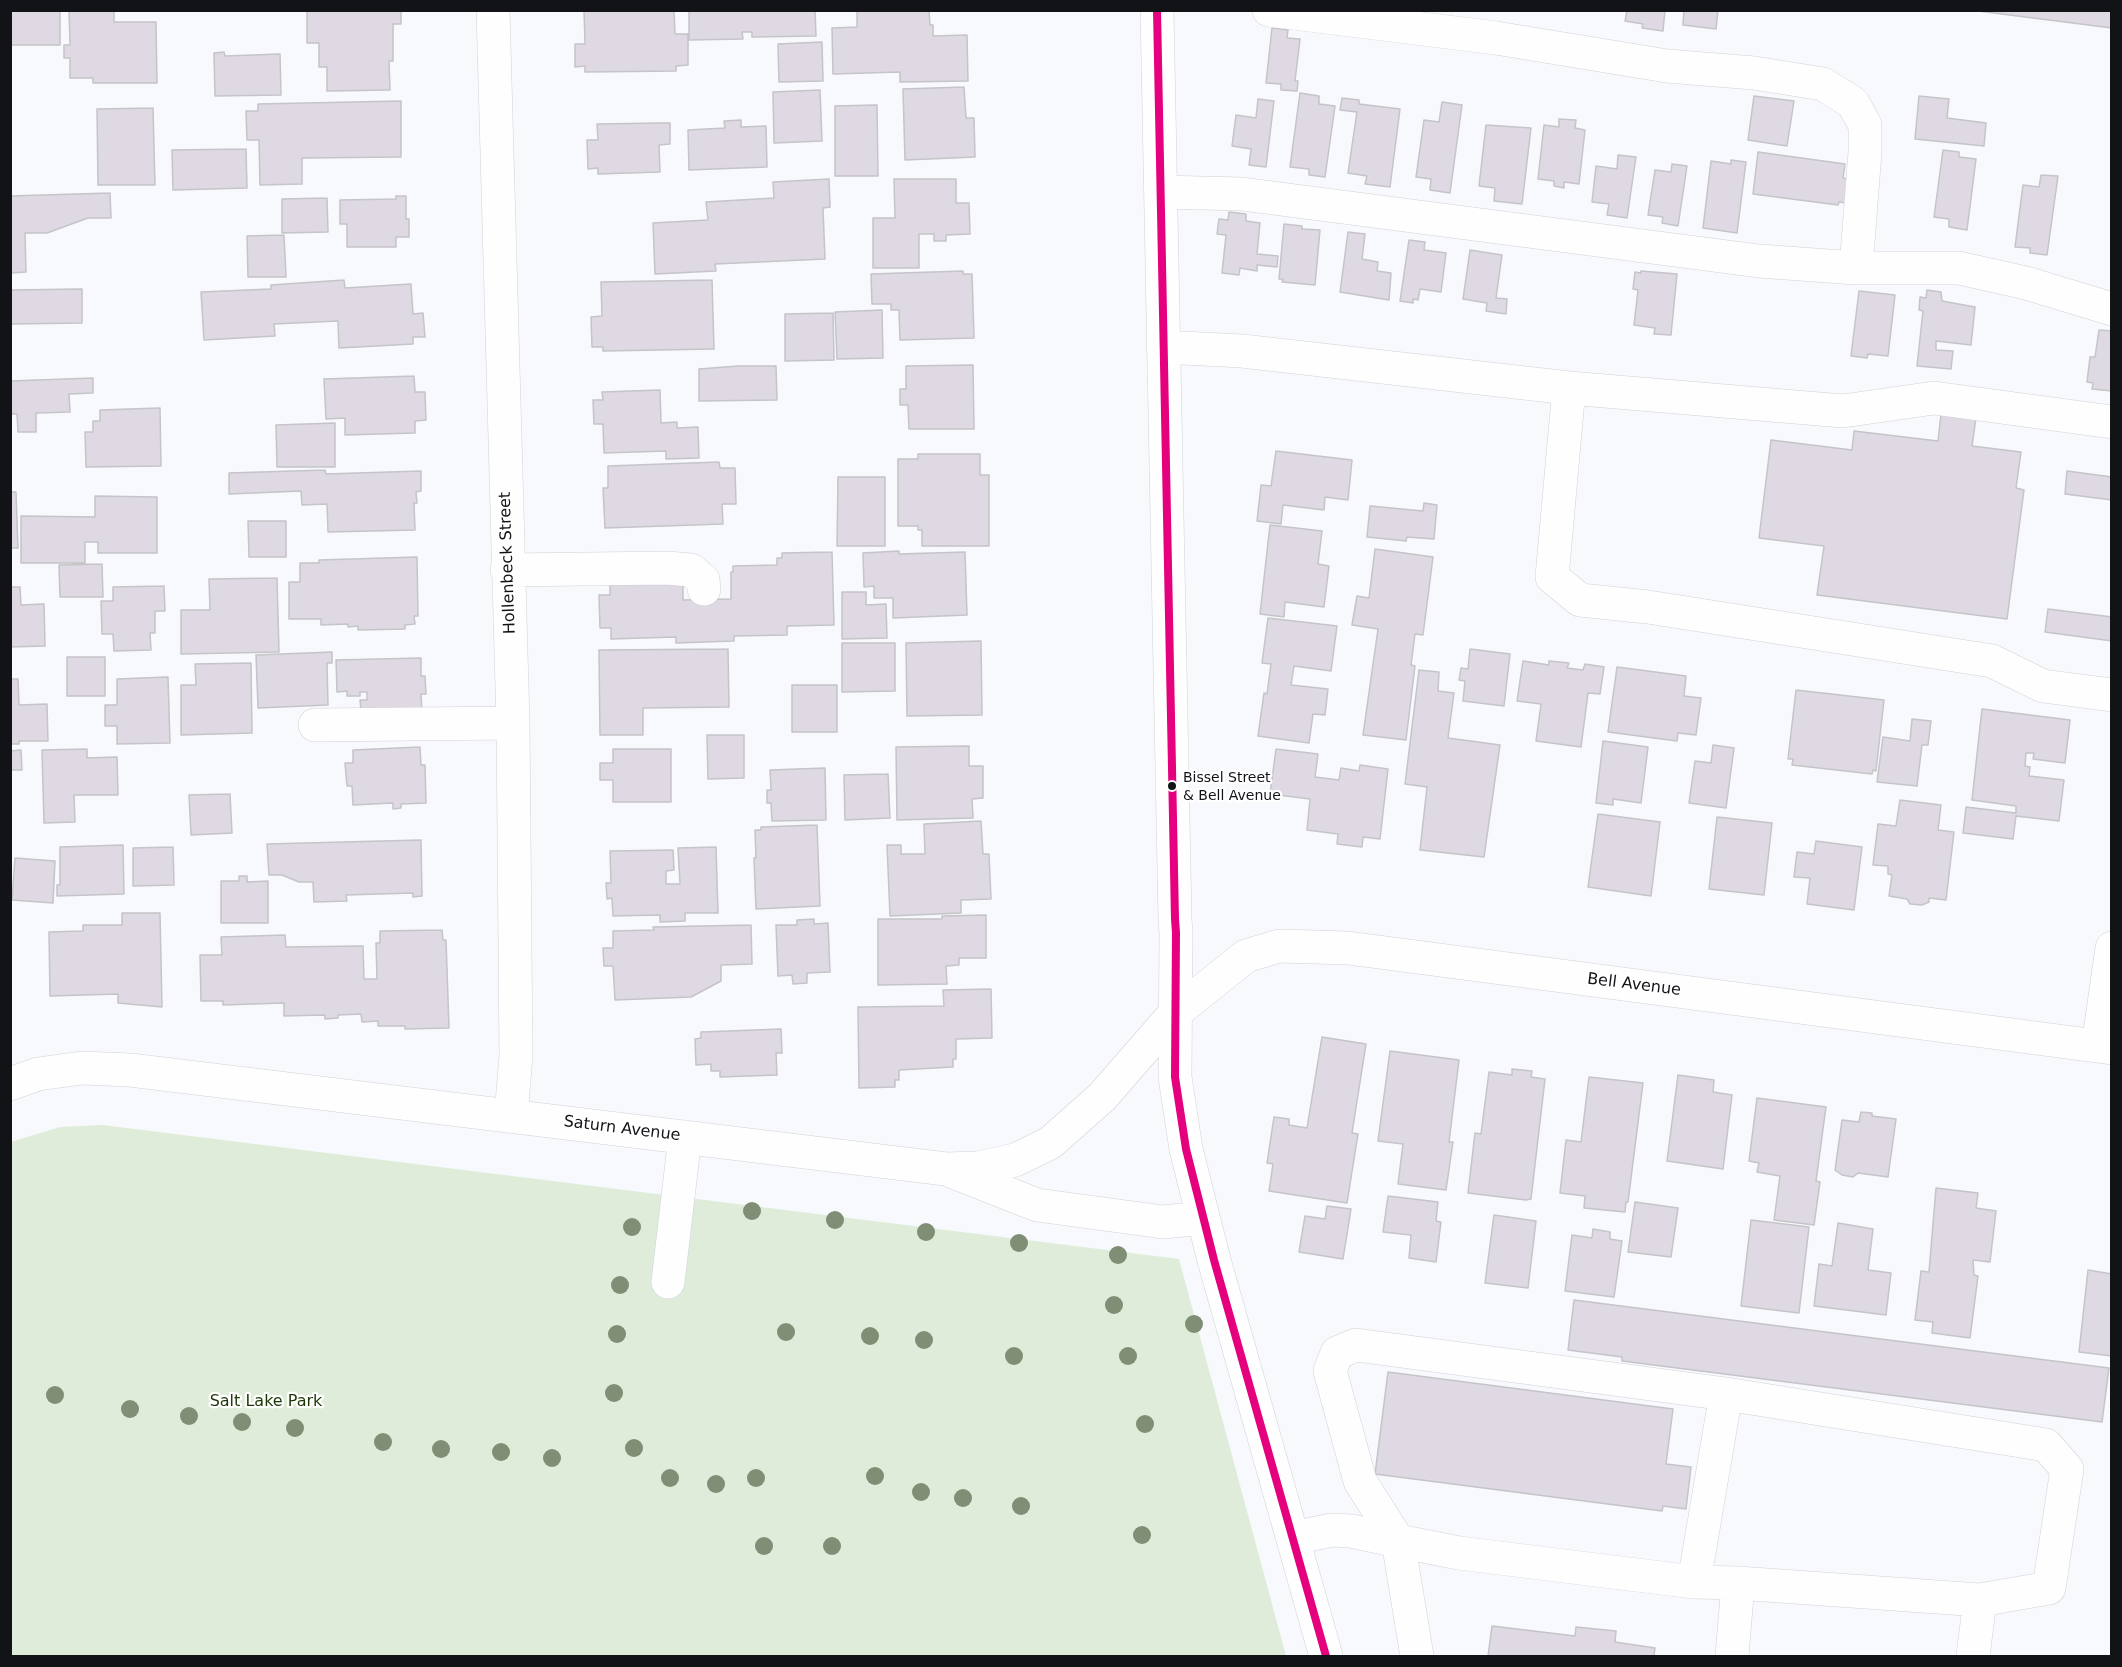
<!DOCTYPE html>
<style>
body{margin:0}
#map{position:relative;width:2122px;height:1667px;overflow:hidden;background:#f7f9fc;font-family:"DejaVu Sans",sans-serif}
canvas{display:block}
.frame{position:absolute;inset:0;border:12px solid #111317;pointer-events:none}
</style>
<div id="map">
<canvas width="2122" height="1667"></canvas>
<div class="frame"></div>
</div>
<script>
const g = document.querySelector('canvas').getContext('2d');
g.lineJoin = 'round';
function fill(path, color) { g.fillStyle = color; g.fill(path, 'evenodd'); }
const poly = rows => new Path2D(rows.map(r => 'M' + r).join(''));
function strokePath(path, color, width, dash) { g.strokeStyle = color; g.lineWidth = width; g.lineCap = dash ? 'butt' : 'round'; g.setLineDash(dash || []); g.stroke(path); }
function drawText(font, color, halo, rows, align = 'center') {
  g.font = font + ' "DejaVu Sans",sans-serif'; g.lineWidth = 4.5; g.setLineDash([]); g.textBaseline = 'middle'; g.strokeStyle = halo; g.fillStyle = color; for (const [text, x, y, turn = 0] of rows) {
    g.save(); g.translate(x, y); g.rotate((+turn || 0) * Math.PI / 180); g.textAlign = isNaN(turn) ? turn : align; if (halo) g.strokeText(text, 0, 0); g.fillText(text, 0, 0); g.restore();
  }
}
fill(poly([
 [102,1125,1179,1259,1286,1656,11,1656,11,1142,60,1127]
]), '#deecd9');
const building = poly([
 [10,10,60,10,60,45,10,45,10,10],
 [69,10,114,10,114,22,156,22,157,83,93,83,93,78,70,78,70,58,64,58,64,45,70,45,69,10],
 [307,10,401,10,401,24,393,24,393,61,389,61,390,90,327,91,327,67,319,67,319,43,307,43,307,10],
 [584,10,674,10,675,34,688,34,688,65,676,66,676,71,585,72,585,66,575,67,575,44,585,44,584,10],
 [689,10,815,10,816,36,752,37,752,32,742,32,743,39,689,40,689,10],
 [857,10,929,10,930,25,933,25,933,36,967,35,968,81,900,82,900,72,833,74,832,28,857,27,857,10],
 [1627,10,1665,10,1663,31,1642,28,1643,24,1625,21,1627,10],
 [1684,10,1718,10,1716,29,1683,25,1684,10],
 [1970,10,2112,10,2112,28,1970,10],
 [1272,28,1288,30,1287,38,1300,39,1295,81,1298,81,1297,91,1281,90,1281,84,1266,83,1272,28],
 [822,42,823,81,779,82,778,44,822,42],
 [224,52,225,56,280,54,281,95,215,96,214,53,224,52],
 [964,87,966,118,974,118,975,157,905,160,903,89,964,87],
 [820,90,822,141,774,143,773,92,820,90],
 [1300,93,1319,96,1319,104,1335,106,1325,177,1309,175,1309,169,1290,167,1300,93],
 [1754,96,1794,101,1787,146,1748,140,1754,96],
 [1919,96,1949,99,1947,118,1986,123,1984,146,1915,139,1919,96],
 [1342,98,1359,100,1359,104,1400,109,1390,187,1365,184,1367,176,1348,173,1357,112,1340,110,1342,98],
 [1258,99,1274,101,1266,167,1249,165,1251,149,1232,146,1236,115,1256,118,1258,99],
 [401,101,401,157,302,158,302,184,260,185,259,140,247,140,246,111,258,111,258,104,401,101],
 [1442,102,1462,105,1450,193,1430,190,1431,179,1416,177,1424,120,1439,122,1442,102],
 [877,105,878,176,835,176,835,106,877,105],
 [153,108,155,185,98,185,97,109,153,108],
 [1559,119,1576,120,1575,128,1585,130,1579,184,1564,182,1564,188,1554,186,1554,181,1538,179,1544,125,1559,127,1559,119],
 [741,120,741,127,766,126,767,167,689,170,688,130,725,128,724,121,741,120],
 [660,123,670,123,670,144,659,145,660,172,598,174,598,168,588,169,587,140,598,140,597,124,660,123],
 [1486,125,1531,128,1522,204,1494,201,1495,188,1479,186,1486,125],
 [246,149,247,188,173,190,172,150,246,149],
 [1943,150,1959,152,1959,157,1976,159,1967,230,1949,227,1949,219,1934,217,1943,150],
 [1758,152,1845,164,1843,178,1849,179,1846,203,1839,202,1838,205,1753,194,1758,152],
 [1618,155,1636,157,1627,218,1607,215,1609,204,1592,202,1596,166,1617,169,1618,155],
 [1731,160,1746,162,1737,233,1703,228,1711,161,1731,164,1731,160],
 [1672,164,1687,166,1678,226,1662,223,1663,217,1648,215,1655,170,1671,172,1672,164],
 [2041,175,2058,176,2047,255,2030,253,2030,248,2015,247,2023,185,2039,187,2041,175],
 [829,179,830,207,823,208,825,259,715,264,716,271,655,274,653,223,708,220,706,202,774,198,773,182,829,179],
 [894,179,956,179,956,203,969,203,970,234,946,235,946,241,934,241,934,234,919,234,919,268,873,268,873,218,895,218,894,179],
 [110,193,111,218,88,218,47,233,25,233,26,272,10,273,10,196,110,193],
 [396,196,406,196,406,219,409,219,409,237,396,237,396,247,347,247,347,224,340,224,340,200,396,199,396,196],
 [327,198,328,232,282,233,282,199,327,198],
 [1229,212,1246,214,1246,221,1260,223,1257,254,1278,256,1277,267,1257,265,1257,271,1240,268,1239,275,1222,273,1226,235,1217,234,1219,219,1228,220,1229,212],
 [1284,224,1302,226,1302,229,1320,230,1315,285,1282,282,1283,279,1279,279,1284,224],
 [1348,232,1365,234,1362,259,1378,262,1377,271,1391,273,1389,300,1340,292,1348,232],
 [284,235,286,277,248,277,247,236,284,235],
 [1409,240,1425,242,1424,250,1446,253,1441,292,1420,289,1418,300,1413,299,1413,303,1400,301,1409,240],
 [1470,250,1502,255,1496,298,1507,299,1506,314,1486,311,1487,303,1463,299,1470,250],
 [963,271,963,274,972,274,974,338,900,340,899,310,891,310,891,304,872,304,871,274,963,271],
 [1641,271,1677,274,1671,335,1654,334,1655,328,1634,325,1638,290,1633,289,1635,272,1641,273,1641,271],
 [344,280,345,288,411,284,413,314,423,313,425,337,413,337,413,344,339,348,338,321,274,324,275,336,204,340,201,292,271,289,271,285,344,280],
 [712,280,714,349,603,351,603,347,592,347,591,317,602,316,601,282,712,280],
 [82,289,82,323,10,324,10,290,82,289],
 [1927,290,1941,292,1942,301,1975,307,1971,345,1936,341,1936,350,1953,351,1951,369,1917,366,1923,311,1919,310,1920,297,1926,298,1927,290],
 [1859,291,1895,295,1888,356,1868,354,1867,358,1851,356,1859,291],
 [882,310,883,358,837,359,835,312,882,310],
 [833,313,834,360,785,361,785,314,833,313],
 [2099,330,2112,331,2112,391,2092,389,2093,383,2087,382,2090,357,2095,357,2099,330],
 [973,365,974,429,909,429,908,405,900,405,900,389,906,389,906,366,973,365],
 [738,366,776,366,777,400,699,401,699,369,738,366],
 [414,376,415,392,425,392,426,420,415,421,415,433,345,435,345,418,326,419,324,379,414,376],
 [93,378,93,393,69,394,70,412,36,413,36,432,18,432,17,414,10,414,10,381,93,378],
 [660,390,661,423,677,422,677,428,698,427,699,458,666,459,666,451,604,453,603,424,594,424,593,400,603,400,602,392,660,390],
 [160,408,161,466,86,467,85,432,93,432,93,421,100,421,100,410,160,408],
 [1941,414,1976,418,1972,446,2021,452,2016,488,2024,490,2007,619,1817,595,1824,546,1759,538,1771,440,1852,450,1854,431,1938,441,1941,414],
 [335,423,335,467,277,467,276,425,335,423],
 [1276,451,1352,460,1348,500,1325,497,1324,510,1283,505,1281,524,1257,521,1261,485,1271,486,1276,451],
 [918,454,980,454,980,475,989,475,989,546,922,546,922,530,918,530,918,526,898,526,898,459,918,459,918,454],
 [719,462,720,468,735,468,736,504,722,504,723,524,605,528,603,488,608,488,608,466,719,462],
 [325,470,326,474,421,471,421,491,416,492,417,503,414,503,415,530,328,532,327,504,302,505,301,491,229,494,229,473,325,470],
 [2067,471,2112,477,2112,500,2065,494,2067,471],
 [838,477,885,477,885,546,837,546,838,477],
 [10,492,16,492,18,548,10,548,10,492],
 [95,496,157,497,157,553,98,553,98,542,85,542,85,563,21,563,21,516,95,517,95,496],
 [1424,503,1437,505,1434,539,1407,537,1406,541,1367,537,1370,506,1423,511,1424,503],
 [248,521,286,521,286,557,249,557,248,521],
 [1270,525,1322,531,1318,564,1329,566,1324,607,1285,602,1284,617,1260,614,1270,525],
 [1375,549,1433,557,1423,635,1415,634,1411,665,1415,666,1406,740,1363,735,1378,629,1352,625,1357,596,1369,598,1375,549],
 [899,551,899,554,965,552,967,615,893,618,893,598,874,598,874,586,864,587,863,553,899,551],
 [832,552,834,625,787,626,787,635,734,636,734,641,676,643,676,637,611,639,611,628,600,628,599,595,610,595,610,585,683,583,683,600,731,599,731,572,733,572,733,566,777,565,777,558,782,558,782,553,832,552],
 [417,557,418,616,414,616,415,624,405,625,405,629,358,630,358,626,348,627,348,624,321,625,321,619,289,619,289,582,300,582,300,563,319,563,319,560,417,557],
 [102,564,103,597,60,597,59,565,102,564],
 [277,578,279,652,181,654,181,610,210,610,209,579,277,578],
 [164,586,165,611,155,611,155,633,150,633,151,650,114,651,113,634,102,634,101,601,113,601,113,587,164,586],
 [10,587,20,587,21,605,44,604,45,646,10,647,10,587],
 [842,592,866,592,866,605,886,604,887,638,842,639,842,592],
 [2048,609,2112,617,2112,641,2045,632,2048,609],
 [1268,618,1337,626,1331,671,1294,666,1291,685,1328,689,1325,715,1313,714,1309,743,1258,736,1264,693,1267,694,1271,664,1262,663,1268,618],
 [981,641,982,715,907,716,906,643,981,641],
 [842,643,895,643,895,691,842,692,842,643],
 [728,649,729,707,643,708,643,735,600,735,599,650,728,649],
 [1470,649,1510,654,1504,706,1463,701,1465,681,1459,680,1461,668,1468,669,1470,649],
 [332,652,332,663,327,663,328,705,258,708,256,655,332,652],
 [67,657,105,657,105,696,67,696,67,657],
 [421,658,421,676,425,676,426,694,421,694,422,714,361,710,360,700,367,700,367,692,360,692,360,696,347,696,347,691,337,692,336,660,421,658],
 [1523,661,1549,665,1549,661,1569,663,1567,668,1583,670,1585,664,1604,667,1600,694,1588,693,1581,747,1536,741,1541,704,1517,701,1523,661],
 [251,663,252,733,181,735,181,685,196,685,195,664,251,663],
 [1617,667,1686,676,1684,696,1701,698,1696,735,1678,733,1677,741,1608,732,1617,667],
 [1419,670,1439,672,1438,691,1454,693,1448,738,1500,745,1484,857,1420,850,1427,787,1405,784,1419,670],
 [168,677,170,743,117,744,117,726,105,726,105,705,117,705,117,679,168,677],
 [10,679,18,679,19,705,47,704,48,741,19,741,19,744,10,744,10,679],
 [792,685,837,685,837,732,792,732,792,685],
 [1796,690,1884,700,1876,771,1873,770,1872,774,1792,765,1793,759,1788,759,1796,690],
 [1982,709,2070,720,2065,763,2033,759,2034,753,2026,753,2025,766,2030,767,2029,776,2064,780,2059,821,2016,816,2013,839,1963,833,1966,807,2016,813,2016,806,1972,800,1982,709],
 [1912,719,1931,721,1928,745,1922,745,1917,786,1877,782,1883,737,1910,741,1912,719],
 [707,735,744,735,744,778,708,779,707,735],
 [1603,741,1648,747,1641,803,1613,799,1613,805,1596,803,1603,741],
 [1713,745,1734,748,1726,808,1689,803,1695,761,1711,763,1713,745],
 [969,746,969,766,983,766,983,798,972,799,973,818,897,820,896,747,969,746],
 [420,747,421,765,425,765,426,803,401,804,401,808,393,809,393,803,353,805,352,786,347,786,345,763,353,763,353,750,420,747],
 [87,749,87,758,117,757,118,795,74,795,75,822,44,823,42,750,87,749],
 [613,749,671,749,671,802,613,802,613,780,600,780,600,763,613,763,613,749],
 [1276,749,1318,754,1315,777,1339,780,1341,768,1359,771,1360,765,1388,769,1380,839,1363,837,1362,847,1337,844,1338,834,1307,830,1310,799,1270,794,1276,749],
 [21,750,22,770,10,770,10,751,21,750],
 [825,768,826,820,772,821,771,803,767,803,767,790,771,790,770,770,825,768],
 [888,774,890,818,845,820,844,775,888,774],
 [230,794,232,833,191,835,189,795,230,794],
 [1900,800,1941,805,1938,830,1954,832,1946,900,1929,898,1929,902,1922,905,1910,904,1907,899,1889,896,1892,875,1888,874,1888,866,1873,865,1878,824,1896,826,1900,800],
 [1598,814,1660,822,1651,896,1588,887,1598,814],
 [1717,817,1772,823,1764,895,1709,889,1717,817],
 [981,821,983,854,989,854,991,899,961,900,961,913,890,916,887,845,901,845,901,854,925,854,924,824,981,821],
 [817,825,820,906,756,909,754,858,756,858,755,830,761,830,761,827,817,825],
 [421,840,422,896,413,897,413,893,346,895,347,901,314,902,313,882,299,882,282,875,269,875,267,844,421,840],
 [1816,841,1862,847,1854,910,1807,904,1810,878,1794,877,1797,852,1814,854,1816,841],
 [123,845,124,894,57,896,57,885,60,885,60,847,123,845],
 [173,847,174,885,133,886,133,848,173,847],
 [716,847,718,913,685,913,685,921,660,922,660,915,613,916,612,898,607,899,606,883,611,883,610,851,673,850,674,870,666,871,666,884,680,884,678,848,716,847],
 [15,858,55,861,53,903,12,900,15,858],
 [239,876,247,876,247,882,268,881,268,923,221,923,221,881,239,881,239,876],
 [122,913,160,913,162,1007,118,1003,118,994,50,996,49,932,83,931,83,925,122,925,122,913],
 [986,915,986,958,959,958,959,965,946,966,947,984,878,985,878,919,942,919,942,916,986,915],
 [814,919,814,924,828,923,830,972,807,973,807,983,793,984,792,975,778,976,776,925,797,925,797,920,814,919],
 [751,925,752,964,721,965,721,981,691,997,615,1000,613,966,604,966,603,948,613,948,613,931,654,930,653,927,751,925],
 [442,930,443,940,446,940,449,1028,405,1029,405,1026,378,1026,378,1021,362,1022,361,1014,338,1015,338,1018,325,1019,325,1015,284,1016,284,1003,223,1005,223,1001,201,1001,200,955,222,955,221,937,285,935,286,947,363,946,364,979,377,979,376,943,380,943,380,931,442,930],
 [991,989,992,1038,956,1039,956,1059,953,1059,953,1067,899,1070,899,1080,895,1080,895,1087,859,1088,858,1007,944,1006,943,990,991,989],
 [781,1029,782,1053,776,1053,777,1075,720,1077,720,1071,711,1071,711,1064,696,1065,695,1039,701,1038,701,1032,781,1029],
 [1322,1037,1366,1044,1352,1133,1358,1134,1347,1203,1269,1191,1273,1164,1267,1163,1274,1117,1289,1119,1289,1125,1307,1128,1322,1037],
 [1390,1051,1459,1060,1449,1142,1453,1142,1446,1190,1398,1184,1403,1144,1378,1141,1390,1051],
 [1512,1069,1532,1071,1531,1077,1545,1079,1531,1199,1526,1200,1468,1193,1475,1133,1481,1134,1489,1072,1512,1075,1512,1069],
 [1678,1075,1714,1080,1713,1092,1732,1095,1723,1169,1667,1161,1678,1075],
 [1589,1077,1643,1083,1628,1202,1626,1202,1625,1212,1584,1208,1585,1196,1560,1193,1566,1140,1581,1142,1589,1077],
 [1757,1098,1826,1107,1816,1181,1820,1182,1814,1225,1774,1220,1780,1176,1757,1172,1759,1163,1749,1161,1757,1098],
 [1861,1112,1872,1113,1872,1116,1896,1119,1888,1177,1858,1173,1853,1177,1842,1175,1835,1170,1842,1120,1859,1122,1861,1112],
 [1936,1188,1978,1193,1976,1208,1996,1211,1990,1262,1973,1260,1974,1275,1978,1276,1970,1338,1932,1333,1933,1322,1915,1320,1921,1271,1929,1272,1936,1188],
 [1388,1196,1438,1202,1436,1221,1441,1222,1436,1262,1409,1258,1411,1235,1383,1232,1388,1196],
 [1635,1202,1678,1208,1671,1257,1628,1252,1635,1202],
 [1327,1206,1351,1209,1343,1259,1299,1252,1305,1216,1325,1219,1327,1206],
 [1494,1215,1536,1221,1528,1288,1485,1283,1494,1215],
 [1751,1220,1809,1227,1799,1313,1741,1306,1751,1220],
 [1838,1223,1873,1229,1868,1270,1891,1273,1886,1315,1814,1306,1819,1264,1832,1266,1838,1223],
 [1593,1229,1610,1232,1610,1239,1622,1241,1614,1297,1565,1291,1572,1235,1592,1238,1593,1229],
 [2088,1270,2112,1274,2112,1356,2079,1352,2088,1270],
 [1574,1300,2109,1368,2102,1422,1622,1361,1622,1357,1568,1350,1574,1300],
 [1388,1372,1673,1409,1666,1464,1691,1467,1686,1509,1663,1506,1662,1511,1375,1474,1388,1372],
 [1492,1626,1575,1636,1576,1627,1616,1631,1615,1642,1655,1648,1654,1656,1488,1656,1492,1626]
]);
fill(building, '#ded9e3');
strokePath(building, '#c5c4c8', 1.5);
const minor = poly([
 [493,10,513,723,516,1056,511,1115],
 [1157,10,1175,919,1176,933,1175,1077,1186,1149,1214,1260,1326,1656],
 [1269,10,1496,38,1667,66,1754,73,1823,84,1853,103,1865,125,1865,152,1856,268],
 [1161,192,1242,194,1759,261,1856,268,1959,268,2026,283,2112,309],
 [1163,347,1242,351,1569,388,1552,577,1580,600,1648,607,1992,661,2043,686,2112,695],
 [1569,388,1843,411,1934,398,2112,422],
 [507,570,667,568,691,570,703,580,704,589],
 [315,725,513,723],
 [2098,1046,2112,948],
 [10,1084,38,1074,82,1068,130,1070,946,1169,978,1168,1015,1160,1050,1143,1102,1097,1176,1012,1246,956,1279,946,1348,948,2112,1048],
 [953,1172,1037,1205,1163,1222,1203,1218],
 [668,1282,685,1137],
 [1293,1538,1332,1530,1351,1531,1398,1541,1459,1553,1694,1582,1738,1583,1980,1600,2049,1588,2067,1469,2046,1445,1726,1394,1356,1345,1337,1353,1330,1371,1360,1481,1398,1541,1417,1656],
 [1694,1582,1726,1394],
 [1732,1656,1738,1583],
 [1973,1656,1980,1600]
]);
strokePath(minor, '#d0d2d6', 34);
strokePath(minor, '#fefeff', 33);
strokePath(poly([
 [1157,10,1175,919,1176,933,1175,1077,1186,1149,1214,1260,1326,1656]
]), '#e5007d', 8);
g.fillStyle = '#7f8e75';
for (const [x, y] of [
 [752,1211],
 [835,1220],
 [632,1227],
 [926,1232],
 [1019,1243],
 [1118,1255],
 [620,1285],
 [1114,1305],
 [1194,1324],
 [786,1332],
 [617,1334],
 [870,1336],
 [924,1340],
 [1014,1356],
 [1128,1356],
 [614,1393],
 [55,1395],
 [130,1409],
 [189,1416],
 [242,1422],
 [1145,1424],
 [295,1428],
 [383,1442],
 [634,1448],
 [441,1449],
 [501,1452],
 [552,1458],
 [875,1476],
 [670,1478],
 [756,1478],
 [716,1484],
 [921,1492],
 [963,1498],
 [1021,1506],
 [1142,1535],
 [764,1546],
 [832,1546]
]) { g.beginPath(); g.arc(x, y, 9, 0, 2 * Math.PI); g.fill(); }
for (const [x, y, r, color] of [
 [1172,786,5,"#111317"]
]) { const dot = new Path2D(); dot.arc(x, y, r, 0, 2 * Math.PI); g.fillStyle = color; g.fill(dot); strokePath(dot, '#fff', 2); }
drawText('14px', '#111317', '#fff', [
 ["Bissel Street",1183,778],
 ["& Bell Avenue",1183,796]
], 'left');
drawText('16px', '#111317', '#fff', [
 ["Hollenbeck Street",508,563,-92],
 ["Bell Avenue",1634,985,7],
 ["Saturn Avenue",622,1129,7]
]);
drawText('16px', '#1c3706', '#fff', [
 ["Salt Lake Park",266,1402]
]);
</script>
